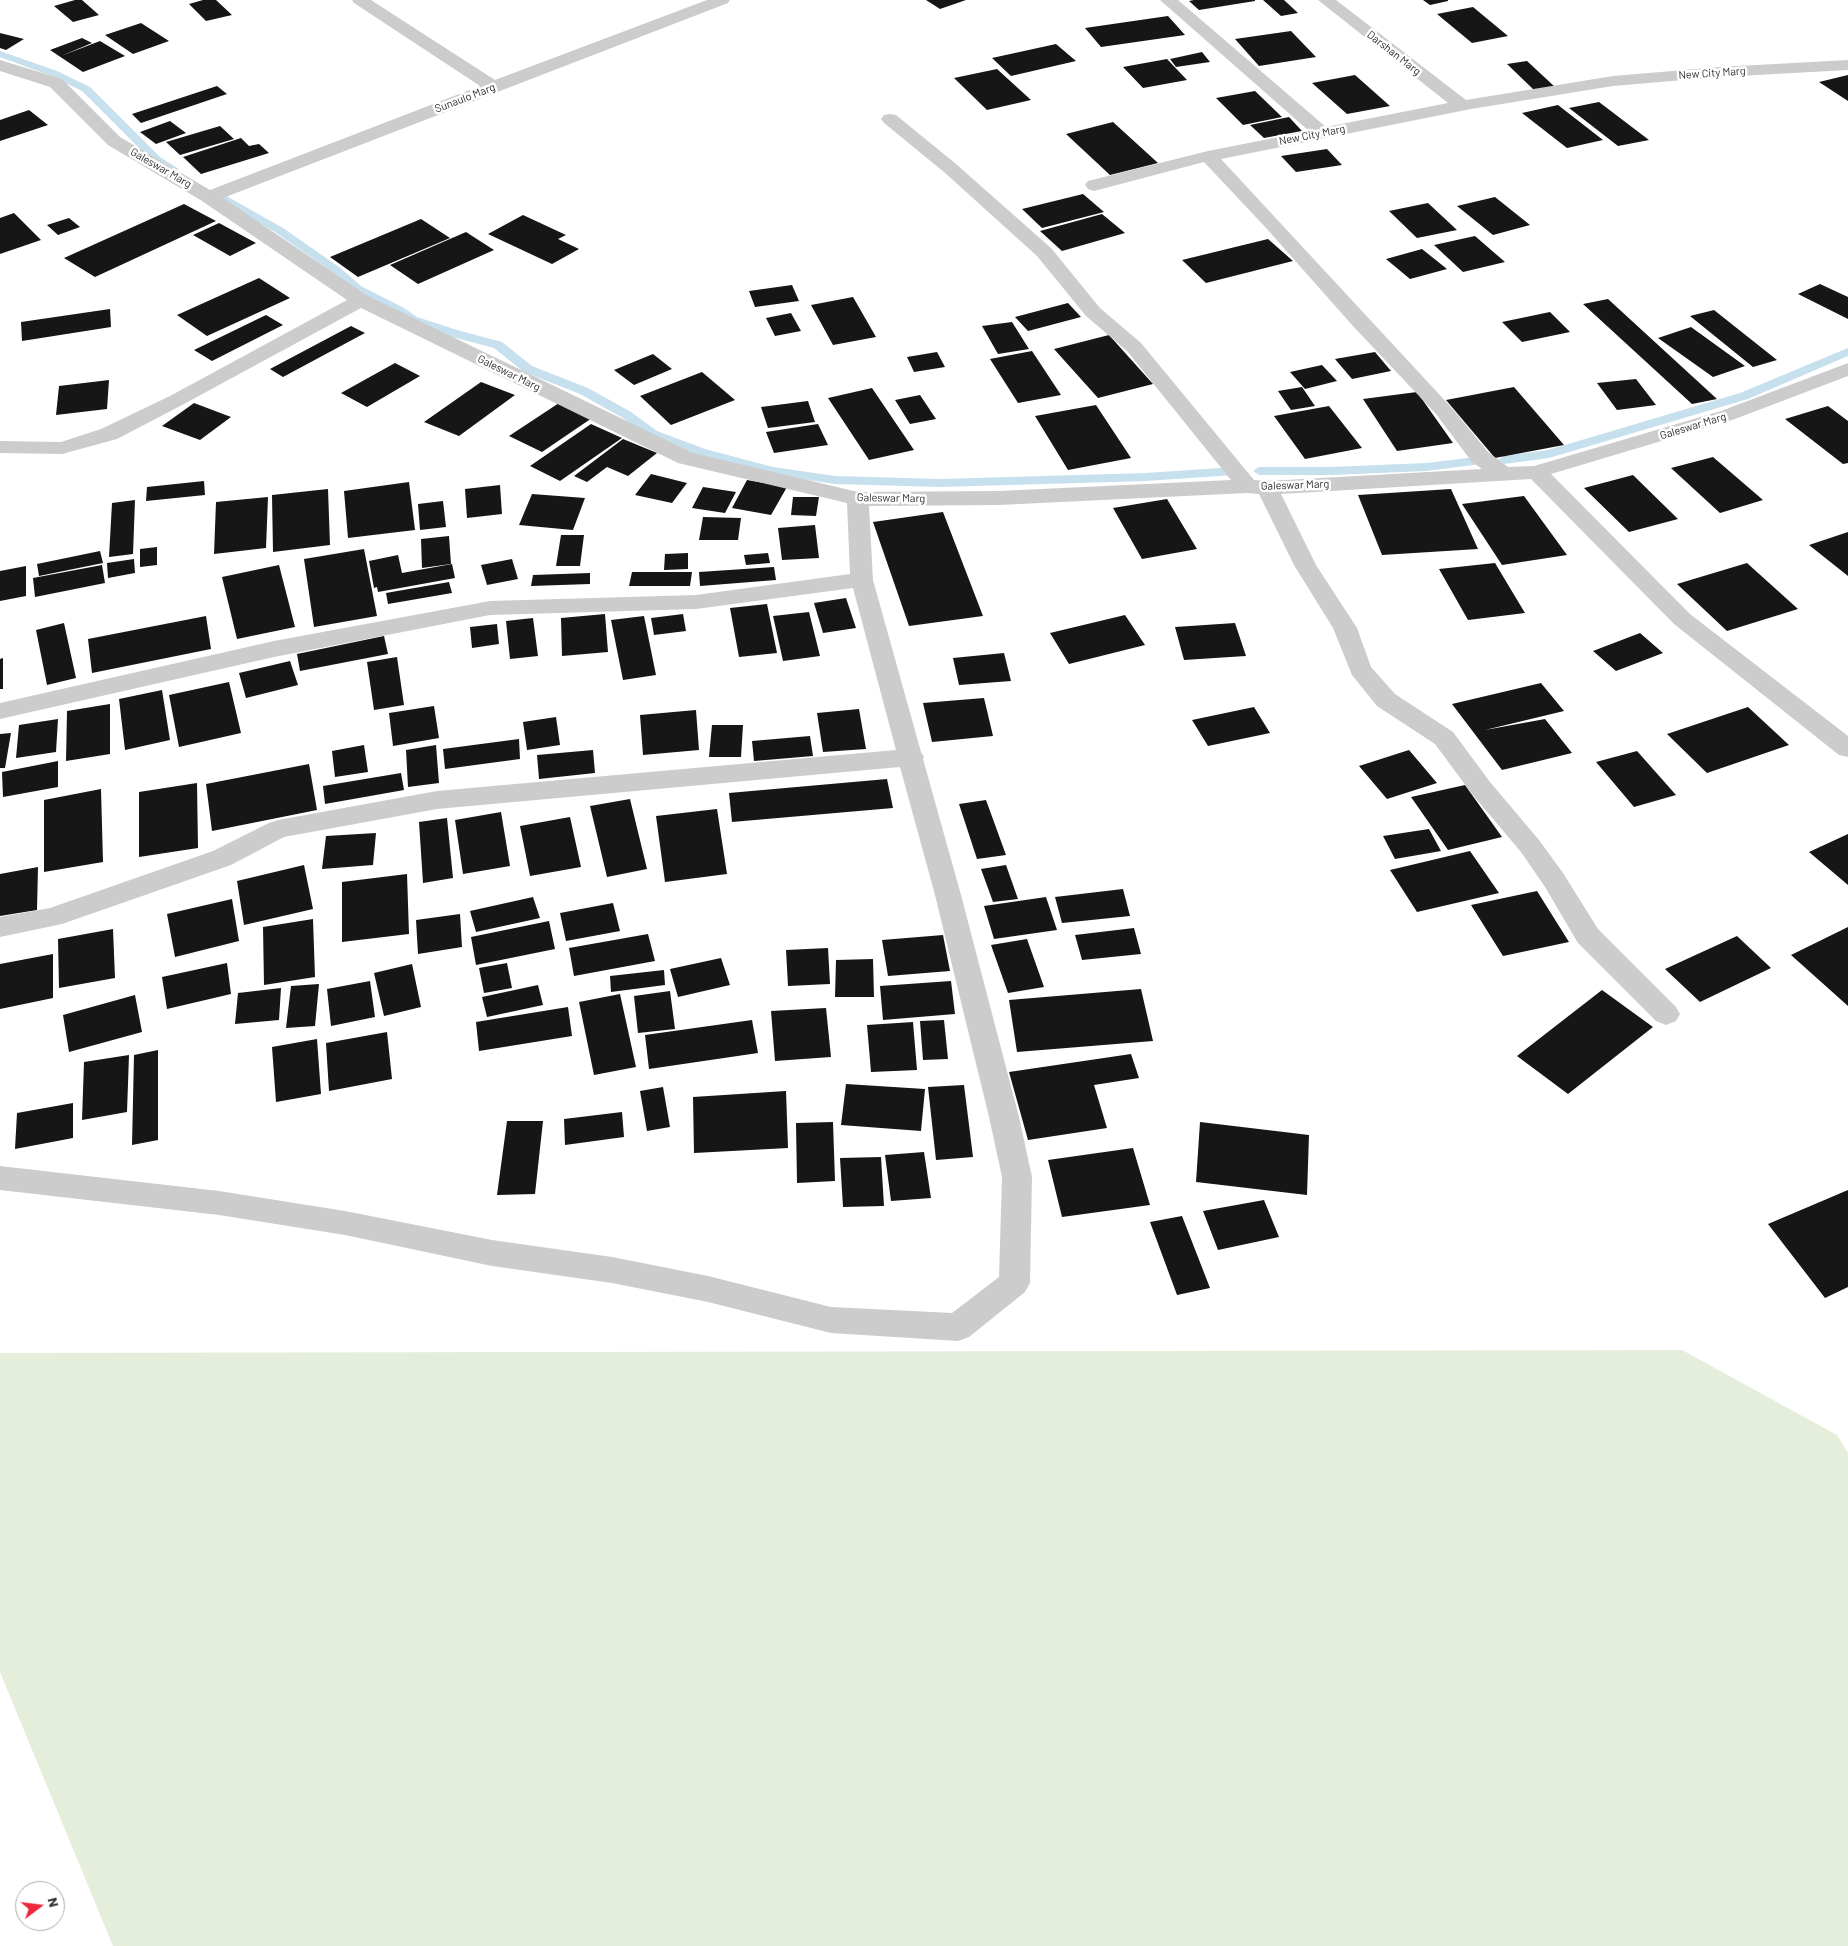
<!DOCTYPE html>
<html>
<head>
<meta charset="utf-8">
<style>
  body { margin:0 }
  #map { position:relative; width:1848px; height:1946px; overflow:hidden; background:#fff; font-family:Barlow,sans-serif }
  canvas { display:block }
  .north { position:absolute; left:15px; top:1881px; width:50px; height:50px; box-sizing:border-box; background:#fff; border:1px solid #acacac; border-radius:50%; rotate:75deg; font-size:14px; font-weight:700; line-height:20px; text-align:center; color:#2f2f2f }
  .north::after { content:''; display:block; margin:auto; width:18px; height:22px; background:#ef273d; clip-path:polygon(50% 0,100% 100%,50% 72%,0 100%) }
</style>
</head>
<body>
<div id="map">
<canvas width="1848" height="1946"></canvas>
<div class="north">N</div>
</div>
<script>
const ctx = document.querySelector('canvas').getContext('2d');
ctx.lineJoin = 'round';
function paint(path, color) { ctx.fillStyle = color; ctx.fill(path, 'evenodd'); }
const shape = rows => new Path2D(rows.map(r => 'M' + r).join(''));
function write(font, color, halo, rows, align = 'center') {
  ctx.font = font + ' Barlow,sans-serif'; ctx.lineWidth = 5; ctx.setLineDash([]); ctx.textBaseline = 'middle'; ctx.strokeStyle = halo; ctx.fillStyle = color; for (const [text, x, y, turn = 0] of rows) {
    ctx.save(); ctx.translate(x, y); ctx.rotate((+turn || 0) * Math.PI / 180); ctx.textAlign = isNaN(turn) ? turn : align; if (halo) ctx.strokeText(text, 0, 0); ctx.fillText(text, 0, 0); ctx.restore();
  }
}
const green = shape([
  [1682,1350,1837,1435,1848,1453,1848,1946,113,1946,0,1672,0,1353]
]);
const stream = shape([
  [0,51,57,71,90,87,160,157,179,169,174,172,170,171,152,161,82,91,49,75,0,57,0,51],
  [221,193,283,228,339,267,361,286,404,308,417,317,457,330,502,342,532,366,588,388,631,412,657,431,705,449,773,467,835,476,941,479,1146,473,1235,467,1241,471,1235,475,1146,481,941,487,835,484,772,475,697,455,649,437,623,418,580,394,524,372,494,348,449,336,409,321,396,312,353,290,331,271,275,232,217,198,216,196,217,194,221,193],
  [1848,348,1848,356,1748,399,1549,458,1504,464,1498,460,1504,456,1548,450,1740,393,1848,348],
  [1476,457,1481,458,1482,461,1481,464,1426,471,1331,475,1259,475,1253,471,1259,467,1331,467,1426,463,1476,457]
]);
const building = shape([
  [75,0,82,0,99,15,73,22,54,6],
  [203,0,216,0,232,15,206,21,189,4],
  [926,0,966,0,940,9],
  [1194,0,1255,0,1255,1,1199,10,1189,1],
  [1263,0,1284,0,1298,13,1281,16],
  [1423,0,1448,0,1448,1,1430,5],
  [1473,7,1508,36,1472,43,1437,14],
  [1168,16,1185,35,1101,47,1085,28],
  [141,23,169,41,133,54,105,35],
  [1291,31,1316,57,1259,66,1235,39],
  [0,33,24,39,6,50,0,48],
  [82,38,92,43,61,56,100,41,125,56,83,72,50,50],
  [1056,44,1076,61,1011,76,992,58],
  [1202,52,1210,62,1176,67,1170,59],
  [1167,59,1187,80,1143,88,1123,67],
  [1527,61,1555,87,1534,90,1507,64],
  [997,69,1031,100,987,110,954,78],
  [1355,75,1390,106,1347,114,1312,83],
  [1848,75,1848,101,1819,82],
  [217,86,227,94,141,123,132,114],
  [1255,91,1282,117,1243,125,1216,98],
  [1599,102,1649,140,1618,146,1569,108],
  [1558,105,1603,140,1567,148,1522,113],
  [29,110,48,125,0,141,0,120],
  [1289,117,1302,131,1264,138,1250,125],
  [170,121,186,133,156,144,140,132],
  [1113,122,1158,163,1110,175,1066,134],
  [220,126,234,139,180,155,166,142],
  [241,138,249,146,259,144,269,153,201,174,183,157],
  [1327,149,1342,165,1296,172,1281,156],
  [1083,194,1104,212,1042,228,1022,209],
  [1495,197,1530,225,1493,235,1457,206],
  [1428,203,1457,230,1417,238,1389,211],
  [184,204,216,221,95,277,64,258],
  [14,213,41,240,0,254,0,218],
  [1102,214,1125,233,1062,251,1040,231],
  [523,215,566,235,558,239,579,249,552,264,488,234],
  [69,218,80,227,58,235,47,225],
  [421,219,450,238,358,277,330,257],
  [219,223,256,243,230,256,193,235],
  [466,232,494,250,418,284,390,265],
  [1475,236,1505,262,1463,272,1434,245],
  [1268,239,1293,261,1206,283,1182,260],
  [1422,249,1447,269,1410,279,1386,259],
  [259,278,290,298,207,336,177,315],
  [1820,284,1848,297,1848,319,1798,294],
  [792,285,799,301,755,307,749,291],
  [853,297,876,337,833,345,811,305],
  [1608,299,1717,399,1692,404,1583,304],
  [1068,303,1081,317,1028,331,1015,317],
  [110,309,111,327,22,341,21,322],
  [1714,310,1777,360,1753,367,1690,316],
  [1550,312,1570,332,1522,342,1502,322],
  [791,313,801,331,775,336,766,318],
  [266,315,283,325,212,361,194,350],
  [1012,322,1029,349,998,354,982,326],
  [351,326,365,333,283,377,270,369],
  [1691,327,1745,366,1713,377,1658,338],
  [1109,335,1153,384,1098,398,1054,349],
  [1032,351,1061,395,1018,403,990,359],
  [937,352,945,367,914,372,907,357],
  [1375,352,1391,371,1352,379,1335,359],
  [653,354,672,369,634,385,614,370],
  [395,363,420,376,367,407,341,393],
  [1322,365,1337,381,1305,389,1290,372],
  [702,372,735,400,671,425,640,396],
  [1636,379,1656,405,1617,410,1597,383],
  [109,380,107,409,56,415,59,386],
  [481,382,515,395,459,436,424,422],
  [1302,387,1315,406,1291,410,1278,391],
  [1514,387,1564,445,1495,458,1446,400],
  [872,388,914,450,869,460,828,398],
  [1417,392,1453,443,1397,451,1363,399],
  [920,395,936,419,910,424,895,400],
  [808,401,815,422,768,428,761,407],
  [194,403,231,417,200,440,162,426],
  [559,403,592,418,542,452,509,436],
  [1096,405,1131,458,1068,470,1035,416],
  [1329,406,1362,448,1305,459,1274,416],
  [1828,406,1848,421,1848,463,1843,464,1785,419],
  [591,424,622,438,560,481,530,466],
  [818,424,828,445,774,453,766,432],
  [623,439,657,453,628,476,607,467,587,482,574,476],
  [1713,457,1763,500,1720,513,1671,468],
  [651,474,687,483,672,503,635,495],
  [1633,475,1678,519,1629,532,1584,488],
  [747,480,787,487,771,515,732,508],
  [204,481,205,495,146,501,147,487],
  [409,482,415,530,348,538,344,491],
  [500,485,502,514,467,518,465,489],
  [703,487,736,492,725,513,692,508],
  [328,489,330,545,273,552,272,495],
  [1451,489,1478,549,1382,555,1358,495],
  [532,494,585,498,573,530,519,525],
  [1524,496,1567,555,1502,565,1462,504],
  [268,497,266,548,214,554,216,502],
  [793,497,819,497,816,516,791,515],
  [1167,499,1197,549,1142,559,1113,508],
  [135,500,133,554,109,557,112,503],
  [443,501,446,527,420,530,418,504],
  [943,512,983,616,909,626,873,522],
  [703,517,741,518,738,540,699,540],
  [815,525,819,558,782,560,778,528],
  [1848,532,1848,576,1809,545],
  [561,535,584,535,580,566,556,566],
  [449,536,451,564,422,568,421,539],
  [157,547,157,565,140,567,140,549],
  [364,549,377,616,314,627,304,559],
  [100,551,103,563,39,576,37,564],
  [688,553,688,569,664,570,665,554],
  [768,553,770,563,746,565,744,555],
  [398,555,402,573,452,564,455,578,378,592,377,587,374,588,369,561],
  [134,559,135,573,108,578,107,563],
  [512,559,518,579,487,585,481,565],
  [1495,563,1525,613,1468,620,1439,569],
  [1747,563,1798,609,1727,631,1677,584],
  [102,565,105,583,35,597,33,578],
  [279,565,295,627,237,639,222,577],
  [26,566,26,596,0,601,0,571],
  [774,567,776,580,700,586,699,572],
  [632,572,692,572,690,586,629,586],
  [590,573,590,584,531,586,533,575],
  [449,582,452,593,388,604,386,593],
  [846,598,856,628,823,633,814,603],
  [767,604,777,653,739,657,730,608],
  [809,612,820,656,783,661,773,616],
  [605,614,608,652,562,656,561,618],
  [683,614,686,631,654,635,651,618],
  [1125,615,1145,645,1069,664,1050,633],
  [206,616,211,649,92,673,88,639],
  [644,616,656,675,623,680,611,620],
  [533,618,538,656,510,659,506,621],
  [64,623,76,678,47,685,36,630],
  [1235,623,1246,656,1184,660,1175,627],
  [497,624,499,644,472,648,470,627],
  [1640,633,1663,653,1616,671,1593,651],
  [384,636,388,654,300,671,297,654],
  [1004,653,1011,681,959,685,953,658],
  [397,657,404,705,374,710,367,662],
  [3,658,3,689,0,689,0,659],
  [290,661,298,685,246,698,239,673],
  [229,682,241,733,179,747,169,695],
  [1541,683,1564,711,1485,730,1545,719,1572,753,1502,770,1452,704],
  [162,690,170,740,125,750,119,699],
  [984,698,993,736,932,742,923,703],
  [110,704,110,754,66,761,67,711],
  [434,706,439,738,393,746,389,713],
  [1254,707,1270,733,1208,746,1192,720],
  [1748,707,1789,745,1707,773,1667,734],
  [859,709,866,749,823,752,817,713],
  [696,710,699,750,643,755,640,715],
  [556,717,560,745,527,750,523,722],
  [58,719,56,752,16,758,19,725],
  [712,725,743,725,741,757,709,757],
  [11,733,5,768,0,768,0,734],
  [810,736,813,756,754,761,752,741],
  [519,739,520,759,445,769,443,749],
  [364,745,368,772,335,777,332,751],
  [436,745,439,783,408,787,406,750],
  [593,750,595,773,539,779,537,755],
  [1409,750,1437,783,1387,799,1359,766],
  [1637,751,1676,795,1634,807,1596,762],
  [58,761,58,787,3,797,2,772],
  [309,764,317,810,212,831,206,784],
  [401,773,404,790,325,804,323,786],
  [887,779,893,808,732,822,729,793],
  [197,783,198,848,139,857,139,792],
  [1465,785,1502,837,1448,850,1411,797],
  [101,789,103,862,44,872,44,800],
  [630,799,647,869,607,877,590,806],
  [986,800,1006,855,977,859,959,804],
  [717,809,727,874,665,882,656,816],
  [501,812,510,866,463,874,455,820],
  [570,817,581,867,530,876,520,826],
  [447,818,453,878,423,883,419,822],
  [1429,829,1441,851,1395,859,1383,836],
  [376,833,373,865,322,869,326,836],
  [1848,834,1848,885,1809,852],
  [1470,851,1499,893,1417,912,1390,870],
  [304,865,313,909,244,925,237,881],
  [1006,865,1018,899,993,902,981,869],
  [38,867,37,910,0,916,0,874],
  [407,874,409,934,342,942,342,882],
  [1123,889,1130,916,1062,923,1055,897],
  [1537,891,1569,942,1503,956,1471,905],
  [533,897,540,918,476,932,470,911],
  [1046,897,1057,930,994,939,984,906],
  [232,899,239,941,175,957,167,914],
  [613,903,620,931,566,941,560,913],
  [460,914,462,947,418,954,416,920],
  [313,919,315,977,264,985,263,927],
  [549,921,555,949,476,965,471,937],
  [1848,927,1848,1006,1791,955],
  [1134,928,1141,954,1082,960,1075,935],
  [113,929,115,978,59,988,58,939],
  [648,934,655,961,574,976,569,948],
  [943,935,950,971,888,976,882,940],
  [1737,936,1771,968,1700,1002,1665,969],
  [1027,939,1044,987,1008,993,991,945],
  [828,948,830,984,788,986,786,950],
  [53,954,53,998,0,1009,0,964],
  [721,958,730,985,678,997,670,969],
  [873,959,874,997,835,997,836,960],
  [227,963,231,994,167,1009,162,977],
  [507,963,512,988,484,993,479,968],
  [412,964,421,1007,384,1016,374,973],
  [664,970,665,985,611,992,610,976],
  [370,981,375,1017,331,1026,327,989],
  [951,981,955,1014,883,1020,880,986],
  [319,984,315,1026,286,1028,291,986],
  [538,985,543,1005,487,1017,482,997],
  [281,988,279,1020,235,1024,238,993],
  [1141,989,1153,1041,1017,1052,1009,1000],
  [1602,990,1653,1027,1568,1094,1517,1056],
  [670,991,675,1029,638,1033,634,996],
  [620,994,636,1067,594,1075,579,1002],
  [135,995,142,1032,69,1052,63,1015],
  [568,1007,572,1036,479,1051,476,1022],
  [826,1008,831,1057,775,1061,771,1011],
  [752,1020,758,1053,649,1069,645,1035],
  [944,1020,948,1059,923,1060,920,1021],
  [913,1022,917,1070,871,1072,867,1025],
  [387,1032,392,1079,329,1091,326,1043],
  [317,1039,321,1094,276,1102,272,1047],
  [158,1050,158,1140,132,1145,134,1055],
  [1131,1054,1139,1078,1094,1085,1107,1128,1028,1140,1009,1072],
  [129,1055,127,1112,82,1120,84,1062],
  [846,1084,925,1089,921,1131,841,1125],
  [964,1085,973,1157,936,1160,928,1087],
  [663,1087,670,1127,647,1131,640,1091],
  [786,1091,788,1148,694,1153,693,1097],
  [73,1103,73,1138,15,1149,17,1113],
  [622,1112,624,1137,565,1145,564,1119],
  [507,1121,543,1121,535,1194,497,1195],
  [833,1122,835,1181,797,1183,796,1123],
  [1200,1122,1309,1135,1307,1195,1196,1182],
  [1133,1148,1150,1205,1062,1217,1048,1160],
  [924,1152,931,1198,891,1201,885,1155],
  [881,1157,884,1206,843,1207,840,1158],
  [1848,1190,1848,1287,1825,1298,1768,1224],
  [1264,1200,1279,1237,1218,1250,1203,1211],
  [1182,1216,1210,1288,1177,1295,1150,1222]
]);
const minor = shape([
  [352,0,371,0,495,80,707,0,730,0,728,3,223,198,368,296,693,453,858,492,999,491,1231,480,1127,351,1086,316,1037,256,944,172,884,123,881,119,884,115,890,114,896,115,956,164,1051,248,1100,308,1141,343,1254,480,1267,481,1482,469,1472,462,1436,414,1352,325,1267,229,1204,162,1094,191,1088,189,1085,185,1088,181,1208,151,1309,131,1160,0,1178,0,1326,127,1448,103,1318,0,1336,0,1466,100,1613,76,1720,67,1848,60,1848,70,1720,77,1613,86,1471,109,1221,159,1450,406,1488,452,1508,467,1534,466,1721,411,1848,363,1848,376,1735,419,1551,474,1690,614,1848,736,1848,757,1839,755,1674,624,1531,479,1281,494,1316,565,1357,628,1371,667,1395,694,1453,732,1490,782,1539,840,1563,873,1598,929,1676,1007,1680,1014,1676,1021,1666,1025,1656,1021,1578,943,1545,887,1521,852,1472,794,1435,744,1377,706,1352,675,1333,628,1294,565,1259,494,1247,493,999,505,869,506,873,580,921,752,924,757,923,759,961,895,1019,1117,1032,1177,1030,1283,1025,1292,969,1337,958,1341,831,1333,708,1302,612,1283,492,1266,345,1235,219,1215,0,1190,0,1166,219,1191,345,1211,492,1240,612,1257,708,1276,831,1307,952,1313,999,1277,1002,1177,989,1117,935,895,900,767,437,809,284,837,231,865,62,924,0,937,0,917,50,908,213,851,269,823,278,820,437,791,896,750,853,588,696,609,490,615,274,657,0,719,0,703,274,641,490,601,696,595,850,574,847,503,678,463,361,308,184,404,117,439,62,454,0,453,0,441,61,442,101,429,170,396,347,300,202,201,108,145,50,87,0,71,0,60,62,79,120,137,210,190,480,86,354,3,352,0]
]);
const farStreetnames = [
  ["Darshan Marg",1394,53,38],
  ["New City Marg",1712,73,-4],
  ["Sunaulo Marg",465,98,-21],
  ["New City Marg",1312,135,-11],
  ["Galeswar Marg",161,168,30],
  ["Galeswar Marg",509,373,26],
  ["Galeswar Marg",1693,426,-17],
  ["Galeswar Marg",1295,485,-2],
  ["Galeswar Marg",891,498,1]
];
paint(green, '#e5eddb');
paint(stream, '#c6e0ee');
paint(building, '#161616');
paint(minor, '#ccc');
write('11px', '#2f2f2f', '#fff', farStreetnames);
</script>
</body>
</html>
